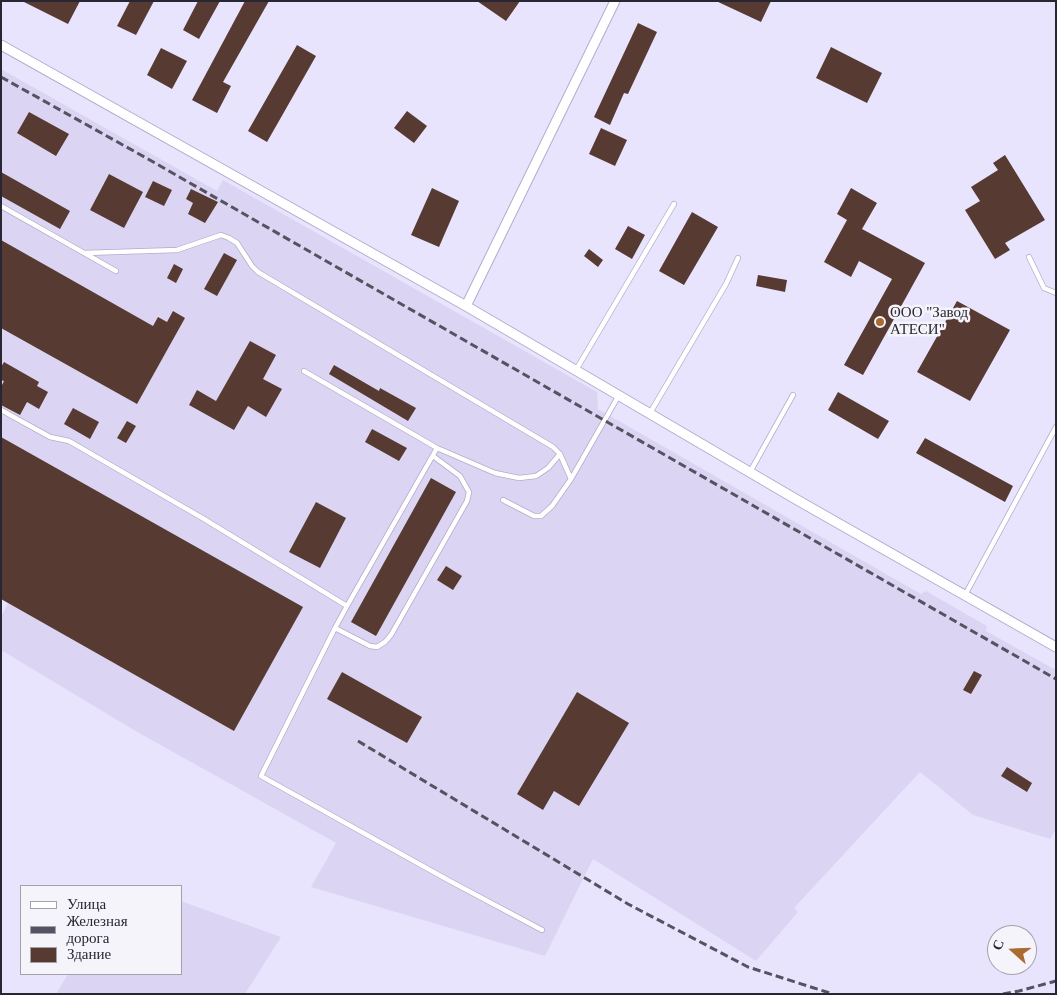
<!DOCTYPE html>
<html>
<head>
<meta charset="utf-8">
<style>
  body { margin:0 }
  #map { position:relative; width:1057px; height:995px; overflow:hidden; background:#e9e4fe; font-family:"Times New Roman",serif }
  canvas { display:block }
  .frame { position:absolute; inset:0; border:2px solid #282632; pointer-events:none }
  .legend { position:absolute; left:20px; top:885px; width:162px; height:90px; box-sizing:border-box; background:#f5f4fb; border:1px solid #a3a2ab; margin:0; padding:6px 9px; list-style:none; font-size:15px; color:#282632 }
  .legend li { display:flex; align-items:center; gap:10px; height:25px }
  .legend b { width:25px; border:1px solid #a3a2ab }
  .north { position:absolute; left:987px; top:925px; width:50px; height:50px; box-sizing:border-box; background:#f5f4fb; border:1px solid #a3a2ab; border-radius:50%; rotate:290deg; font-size:14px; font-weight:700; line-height:20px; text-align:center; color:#282632 }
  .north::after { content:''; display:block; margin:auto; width:18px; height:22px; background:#aa6b32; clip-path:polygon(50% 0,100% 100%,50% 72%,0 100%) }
</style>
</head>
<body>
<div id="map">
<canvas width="1057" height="995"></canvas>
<div class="frame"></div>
<ul class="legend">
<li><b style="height:6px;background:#fff"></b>Улица</li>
<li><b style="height:6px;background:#555262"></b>Железная дорога</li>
<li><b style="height:14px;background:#573a32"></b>Здание</li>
</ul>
<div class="north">С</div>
</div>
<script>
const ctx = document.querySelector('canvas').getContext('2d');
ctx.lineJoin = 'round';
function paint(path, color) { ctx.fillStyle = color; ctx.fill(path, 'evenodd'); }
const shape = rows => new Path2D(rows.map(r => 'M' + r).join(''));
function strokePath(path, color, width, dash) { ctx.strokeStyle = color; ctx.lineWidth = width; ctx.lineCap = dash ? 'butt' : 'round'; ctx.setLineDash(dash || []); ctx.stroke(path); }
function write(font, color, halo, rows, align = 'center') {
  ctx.font = font + ' "Times New Roman",serif'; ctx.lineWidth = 5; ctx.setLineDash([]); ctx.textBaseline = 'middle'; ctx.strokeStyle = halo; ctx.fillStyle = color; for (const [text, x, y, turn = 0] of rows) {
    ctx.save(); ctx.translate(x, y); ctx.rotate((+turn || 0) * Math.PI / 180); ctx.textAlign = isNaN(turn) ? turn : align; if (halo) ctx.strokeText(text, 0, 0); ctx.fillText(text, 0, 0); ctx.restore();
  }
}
const built = shape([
  [1,69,217,191,223,180,597,392,598,409,921,594,926,591,987,626,986,631,1056,670,1056,829,1050,839,973,815,920,772,794,908,798,912,756,961,593,859,545,956,311,887,336,843,132,729,1,650,1,617,8,603,1,599],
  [181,901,281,937,245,994,56,994,68,974,181,974]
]);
const building = shape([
  [22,1,80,1,68,24],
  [130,1,154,1,136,35,117,26],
  [198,1,220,1,199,39,183,30],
  [245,1,269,1,223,82,231,86,217,113,192,100],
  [477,1,520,1,506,21],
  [716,1,771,1,761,22],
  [638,23,657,32,628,94,624,93,610,125,594,117],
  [297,45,316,56,267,142,248,131],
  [831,47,882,73,867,103,816,78],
  [161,48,187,61,172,89,147,75],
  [407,111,427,126,414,143,394,128],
  [29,112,69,134,56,156,17,133],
  [601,128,627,140,615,166,589,154],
  [1005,155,1045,220,1005,243,1010,250,995,259,965,210,980,201,971,187,998,170,993,163],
  [1,172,70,211,60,229,1,196],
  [109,174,143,192,124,228,90,210],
  [153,181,172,190,164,206,145,197],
  [432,188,459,201,439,247,411,235],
  [851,188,877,203,862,229,925,263,863,375,844,365,892,279,859,261,851,277,824,262,847,220,837,214],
  [191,189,218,202,205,223,188,214,193,203,186,199],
  [692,212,718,227,684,285,659,271],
  [628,226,645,235,632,259,615,249],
  [1,240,153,326,158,317,167,322,173,311,185,318,137,404,1,328],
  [589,249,603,260,598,267,584,256],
  [224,253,237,260,217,296,204,289],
  [174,264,183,269,176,283,167,278],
  [758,275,787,280,785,292,756,286],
  [957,301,1010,330,970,401,917,372],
  [250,341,276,355,263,379,282,389,266,417,248,406,234,430,189,405,197,390,216,401],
  [4,362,39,382,37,386,48,392,39,409,27,402,20,415,1,405,1,387,4,381,1,380,1,367],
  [334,365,379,391,380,388,416,408,408,421,329,374],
  [838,392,889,421,878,439,828,410],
  [73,408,99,422,90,439,64,424],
  [127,421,136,426,126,443,117,438],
  [372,429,407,448,399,461,365,442],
  [1,437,303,607,234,731,1,599],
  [925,438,1013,486,1005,502,916,453],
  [431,478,456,492,376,636,351,622],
  [316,502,346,518,320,568,289,552],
  [446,566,462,576,453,590,437,580],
  [974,671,982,675,971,694,963,690],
  [342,672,422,717,407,743,327,699],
  [577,692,629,723,579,806,554,791,543,810,517,794],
  [1007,767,1032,783,1027,792,1001,776]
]);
const lane = shape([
  [1,206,116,271],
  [84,253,177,250,221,235,229,238,237,243,252,266,258,272,553,447,560,454,571,479,619,395],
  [1029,257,1044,288,1056,293],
  [576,370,674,204],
  [1,410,50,437,69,441,204,519,347,606,437,448,304,371],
  [650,413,726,284,738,258],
  [437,448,495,473,519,478,536,476,548,468,560,454],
  [750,472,793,395],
  [503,500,534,516,541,516,552,506,571,479],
  [965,595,1056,427],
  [347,606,335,628,370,646,377,647,385,642,391,635,467,501,469,492,460,476,433,456],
  [335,628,261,776,448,880,542,930]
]);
const street = shape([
  [1,45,466,306,799,501,1056,647],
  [466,306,615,1]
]);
const rail = shape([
  [1,77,148,159,1056,679],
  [358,741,628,904,748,967,833,994],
  [1003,994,1019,991,1056,981]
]);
const markers = [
  [880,322,5,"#aa6b32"]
];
const poiNames = [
  ["ООО \"Завод",890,313],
  ["АТЕСИ\"",890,330]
];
paint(built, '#dbd5f3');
paint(building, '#573a32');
strokePath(lane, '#b3accb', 6);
strokePath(street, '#b3accb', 11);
strokePath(lane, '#fff', 4.5);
strokePath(street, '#fff', 9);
strokePath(rail, '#555262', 3, [8, 4]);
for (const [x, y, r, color] of markers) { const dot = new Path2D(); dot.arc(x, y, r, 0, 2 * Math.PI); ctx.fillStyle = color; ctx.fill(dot); strokePath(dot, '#f5f4fb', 2); }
write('15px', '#282632', '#f5f4fb', poiNames, 'left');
</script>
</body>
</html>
